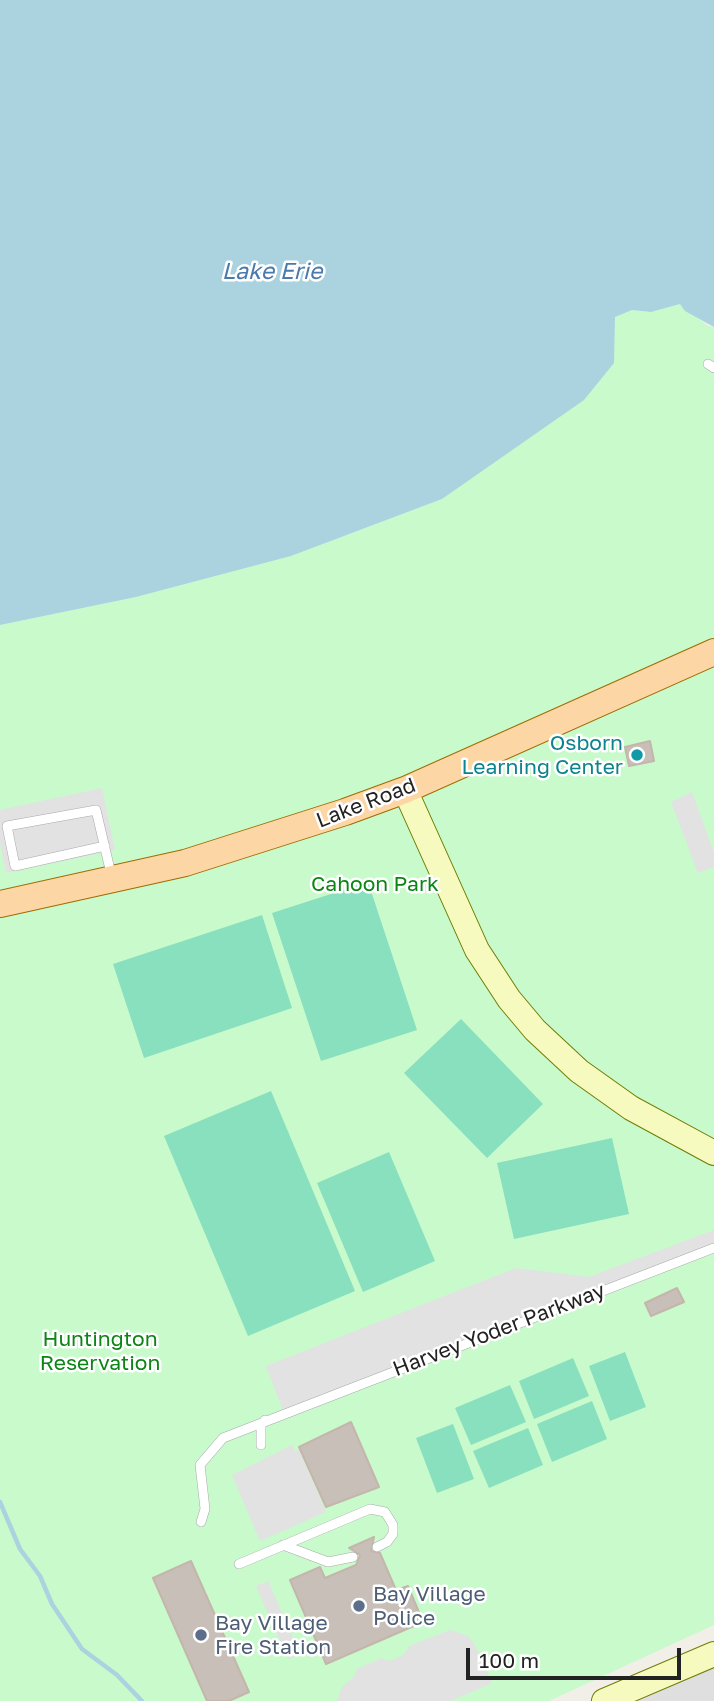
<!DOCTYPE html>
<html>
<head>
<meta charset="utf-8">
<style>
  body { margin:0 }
  #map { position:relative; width:714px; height:1701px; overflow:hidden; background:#f2efe9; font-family:"Golos Text",sans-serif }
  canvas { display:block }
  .scale { position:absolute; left:466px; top:1648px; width:215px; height:32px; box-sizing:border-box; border:4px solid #222; border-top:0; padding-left:9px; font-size:21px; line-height:24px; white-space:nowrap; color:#222; -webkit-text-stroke:5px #fff; paint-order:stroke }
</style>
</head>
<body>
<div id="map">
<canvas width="714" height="1701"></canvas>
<div class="scale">100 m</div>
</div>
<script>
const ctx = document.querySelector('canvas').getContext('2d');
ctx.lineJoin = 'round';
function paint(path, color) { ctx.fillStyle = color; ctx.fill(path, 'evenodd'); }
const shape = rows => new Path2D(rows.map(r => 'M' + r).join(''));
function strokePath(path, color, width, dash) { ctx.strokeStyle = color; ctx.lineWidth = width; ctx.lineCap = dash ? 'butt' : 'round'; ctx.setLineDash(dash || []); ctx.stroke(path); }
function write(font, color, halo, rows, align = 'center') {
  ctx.font = font + ' "Golos Text",sans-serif'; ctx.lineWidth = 5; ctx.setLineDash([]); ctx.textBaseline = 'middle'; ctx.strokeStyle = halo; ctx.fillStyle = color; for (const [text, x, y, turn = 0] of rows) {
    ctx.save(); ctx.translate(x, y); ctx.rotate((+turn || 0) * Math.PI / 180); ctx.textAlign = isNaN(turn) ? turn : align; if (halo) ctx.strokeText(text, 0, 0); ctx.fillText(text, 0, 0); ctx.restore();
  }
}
const residential = shape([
  [714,1666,714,1701,633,1701]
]);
const park = shape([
  [680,304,708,326,714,327,714,1625,549,1701,0,1701,0,625,136,597,291,556,442,499,614,363,614,317,632,310,651,312]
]);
const pitch = shape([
  [368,882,417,1030,321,1061,272,913],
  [262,915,292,1008,144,1058,113,964],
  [461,1019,543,1104,487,1158,404,1073],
  [271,1091,355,1291,248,1336,164,1136],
  [612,1138,629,1214,514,1239,497,1163],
  [389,1152,435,1261,363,1292,317,1183],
  [625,1352,646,1407,610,1421,589,1366],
  [573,1358,589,1396,534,1419,519,1381],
  [510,1385,526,1422,471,1445,455,1408],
  [592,1401,607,1439,552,1462,537,1424],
  [453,1424,474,1479,437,1493,416,1438],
  [528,1428,543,1465,489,1488,473,1451]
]);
const parking = shape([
  [102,788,115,850,6,873,0,843,0,810],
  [692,792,714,853,714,867,698,873,671,802],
  [714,1230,714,1248,284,1413,266,1366,516,1268,589,1277],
  [292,1445,295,1451,299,1450,326,1512,260,1541,232,1475],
  [268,1581,300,1654,288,1659,256,1586],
  [450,1630,468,1636,475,1645,492,1683,451,1701,337,1701,342,1687,355,1676,357,1669,381,1658,389,1661,404,1655,409,1646]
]);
const water = shape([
  [0,0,714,0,714,327,685,311,680,304,651,312,632,310,615,317,614,363,584,400,442,499,291,556,136,597,0,625]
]);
const stream = shape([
  [0,1502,20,1549,40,1576,52,1604,82,1649,117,1675,142,1701]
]);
const building = shape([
  [650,741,654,761,629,766,625,747,650,741],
  [677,1288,684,1302,651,1316,645,1303,677,1288],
  [351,1422,379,1487,326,1507,299,1447,351,1422],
  [374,1537,371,1551,380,1553,396,1590,408,1586,423,1622,326,1664,290,1580,320,1567,325,1578,356,1565,360,1555,349,1548,374,1537],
  [191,1561,249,1692,229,1701,207,1701,153,1578,191,1561]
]);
const lane = shape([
  [708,364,714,368],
  [105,846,15,866,7,826,96,810,112,878],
  [261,1445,261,1425,265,1420],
  [201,1522,205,1509,200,1465,223,1438,714,1248],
  [283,1545,328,1562,353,1557],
  [239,1564,370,1509,385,1512,393,1525,393,1534,387,1542,377,1547]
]);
const secondary = shape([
  [405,790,477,950,509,999,535,1030,579,1071,631,1108,714,1153],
  [604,1701,714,1654]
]);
const primary = shape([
  [0,904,185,863,345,812,405,790,714,652]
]);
const markers = [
  [637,755,7,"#0f9aa8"],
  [359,1606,7,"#5c6f8a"],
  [201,1635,7,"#5c6f8a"]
];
const cultureNames = [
  ["Osborn",623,743],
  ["Learning Center",623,767]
];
const streetNames = [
  ["Lake Road",366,803,-21],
  ["Harvey Yoder Parkway",499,1330,-21]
];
const parkNames = [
  ["Cahoon Park",375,884],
  ["Huntington",100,1339],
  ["Reservation",100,1363]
];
const serviceNames = [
  ["Bay Village",373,1594],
  ["Police",373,1618],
  ["Bay Village",215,1623],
  ["Fire Station",215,1647]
];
const waterNames = [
  ["Lake Erie",272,272]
];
paint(residential, '#e0dfdf');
paint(park, '#c8facc');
paint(pitch, '#88e0be');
paint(parking, '#e2e2e2');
paint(water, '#aad3df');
strokePath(stream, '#aad3df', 4.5);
paint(building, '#c7bfb8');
strokePath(building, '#c4b6ab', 2);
strokePath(lane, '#a9a9a9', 10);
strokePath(secondary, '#707d05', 26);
strokePath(primary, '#a06b00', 28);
strokePath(lane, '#fff', 9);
strokePath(secondary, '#f7fabf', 24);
strokePath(primary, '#fcd6a4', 26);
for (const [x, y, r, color] of markers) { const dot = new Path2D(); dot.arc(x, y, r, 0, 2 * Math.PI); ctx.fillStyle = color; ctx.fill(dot); strokePath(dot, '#fff', 2.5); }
write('21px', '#0d838f', '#fff', cultureNames, 'right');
write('21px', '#222', '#fff', streetNames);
write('21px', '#0c8416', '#fff', parkNames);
write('21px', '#4e5e75', '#fff', serviceNames, 'left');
write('italic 23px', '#4a7aab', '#fff', waterNames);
</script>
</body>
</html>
